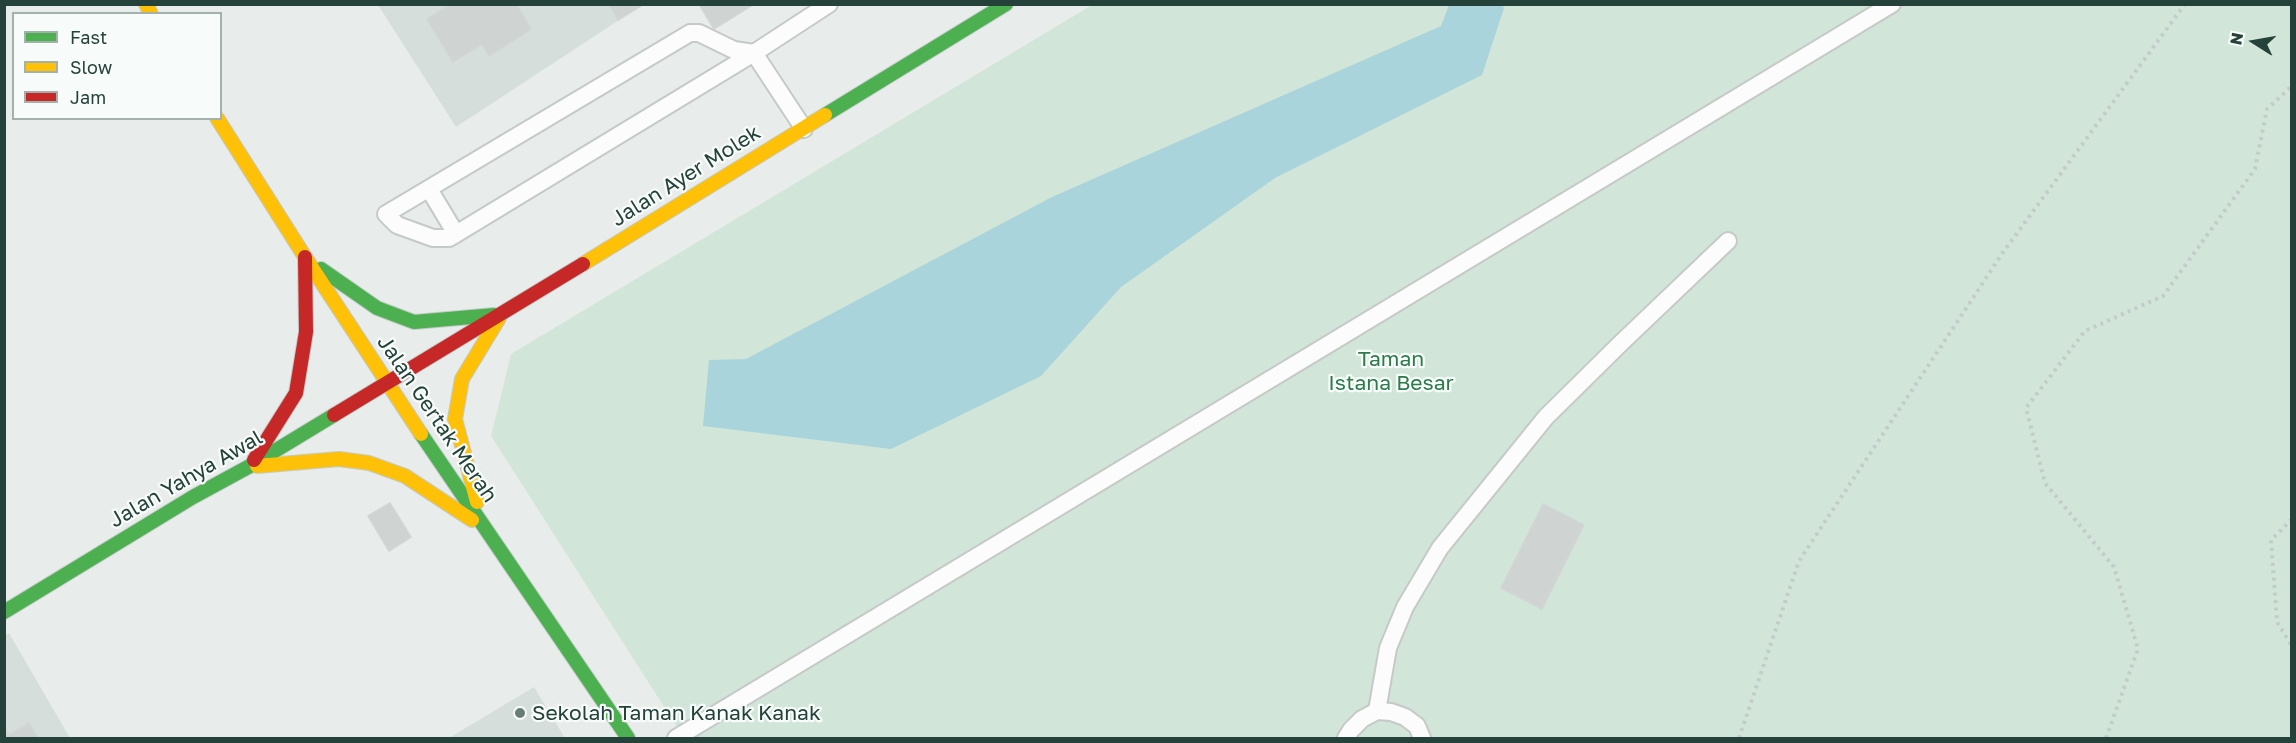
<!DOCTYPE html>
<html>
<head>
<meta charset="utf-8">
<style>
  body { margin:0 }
  #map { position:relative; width:2296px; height:743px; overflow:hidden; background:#e8edeb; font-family:"Golos Text",sans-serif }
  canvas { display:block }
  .frame { position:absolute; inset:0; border:6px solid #24423a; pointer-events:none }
  .legend { position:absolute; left:12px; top:12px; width:210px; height:108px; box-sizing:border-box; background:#f7fbf9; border:2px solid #a3b1ad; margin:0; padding:8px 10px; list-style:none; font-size:18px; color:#24423a }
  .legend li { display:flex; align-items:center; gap:12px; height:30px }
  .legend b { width:30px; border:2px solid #a3b1ad }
  .north { position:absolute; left:2224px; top:12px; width:60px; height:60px; -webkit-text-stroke:4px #f7fbf9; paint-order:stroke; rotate:281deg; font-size:16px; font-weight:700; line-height:24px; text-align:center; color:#24423a }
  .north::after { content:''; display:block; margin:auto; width:21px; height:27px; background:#24423a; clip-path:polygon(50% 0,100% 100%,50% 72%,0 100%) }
</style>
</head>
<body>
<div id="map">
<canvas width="2296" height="743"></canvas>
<div class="frame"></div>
<ul class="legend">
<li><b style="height:8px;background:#4caf50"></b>Fast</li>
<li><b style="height:8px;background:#ffc107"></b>Slow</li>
<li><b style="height:8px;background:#c62828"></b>Jam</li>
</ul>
<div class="north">N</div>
</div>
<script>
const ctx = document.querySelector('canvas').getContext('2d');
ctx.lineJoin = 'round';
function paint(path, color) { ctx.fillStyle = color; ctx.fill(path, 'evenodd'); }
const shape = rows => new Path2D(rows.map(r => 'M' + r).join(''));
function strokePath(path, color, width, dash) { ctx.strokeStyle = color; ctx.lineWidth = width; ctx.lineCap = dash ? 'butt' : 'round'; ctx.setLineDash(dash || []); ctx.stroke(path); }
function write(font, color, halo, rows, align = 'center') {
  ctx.font = font + ' "Golos Text",sans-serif'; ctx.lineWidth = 4.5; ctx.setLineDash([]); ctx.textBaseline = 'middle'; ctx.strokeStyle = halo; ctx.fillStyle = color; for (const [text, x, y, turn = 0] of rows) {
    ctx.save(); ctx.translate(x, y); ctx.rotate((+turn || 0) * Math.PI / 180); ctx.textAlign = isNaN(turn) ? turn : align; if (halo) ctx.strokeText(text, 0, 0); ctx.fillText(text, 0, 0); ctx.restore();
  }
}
const built = shape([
  [378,5,642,5,456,127],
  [9,633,70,738,5,738,4,636],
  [534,687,565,738,449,738]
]);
const green = shape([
  [1092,5,2291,5,2291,738,684,738,491,436,511,354]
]);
const water = shape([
  [1449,5,1502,5,1504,8,1482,75,1275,178,1121,287,1041,376,891,449,703,426,709,360,746,359,1052,197,1441,26]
]);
const building = shape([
  [451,4,516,4,531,29,489,56,482,44,453,62,427,19,451,4],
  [609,4,644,4,618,20,609,4],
  [699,4,754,4,714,29,699,4],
  [390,503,411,537,389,551,368,516,390,503],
  [1543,504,1584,525,1542,609,1501,588,1543,504],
  [29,723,38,738,4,738,4,727,9,735,29,723]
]);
const path = shape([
  [2292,519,2271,540,2277,622,2292,646],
  [1739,738,1799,561,2004,251,2185,4],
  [2106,738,2138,649,2114,567,2045,483,2026,408,2085,331,2163,296,2255,169,2267,109,2292,86]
]);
const lane = shape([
  [429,189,456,234,449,238,433,238,397,225,386,214,690,33,699,33,734,50,754,53,804,129],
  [456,234,754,53,829,4],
  [1377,711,1388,648,1405,607,1440,548,1546,417,1621,343,1728,241],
  [676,738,1892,4],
  [1346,738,1351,730,1362,719,1377,711,1391,712,1405,717,1417,726,1422,738]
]);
const fast = shape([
  [825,115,1006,4],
  [321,269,377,308,414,322,494,315],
  [421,434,628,738],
  [4,612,193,497,250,466,334,415]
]);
const slow = shape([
  [146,4,151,14],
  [217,118,305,257,421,434],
  [583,264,825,115],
  [257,466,339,459,369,463,405,476,472,520],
  [477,502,455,419,462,379,499,318]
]);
const jam = shape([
  [334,415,583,264],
  [254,460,296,393,306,332,305,257]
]);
const markers = [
  [520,713,6,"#697e78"]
];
const streetNames = [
  ["Jalan Ayer Molek",686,176,-32],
  ["Jalan Gertak Merah",437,419,56],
  ["Jalan Yahya Awal",186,479,-30]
];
const parkNames = [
  ["Taman",1391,359],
  ["Istana Besar",1391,383]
];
const poiNames = [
  ["Sekolah Taman Kanak Kanak",532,713]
];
paint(built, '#d6dedb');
paint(green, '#d1e6d8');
paint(water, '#a9d4db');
paint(building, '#cfd4d2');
strokePath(building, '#d1d6d4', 1.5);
strokePath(lane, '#c5cac8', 20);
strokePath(fast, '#c3cbc8', 16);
strokePath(slow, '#c3cbc8', 16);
strokePath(jam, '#c3cbc8', 16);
strokePath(path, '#c3ccca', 4, [3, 4.5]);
strokePath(lane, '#fcfcfc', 16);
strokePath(fast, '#4caf50', 14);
strokePath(slow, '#ffc107', 14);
strokePath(jam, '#c62828', 14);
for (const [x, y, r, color] of markers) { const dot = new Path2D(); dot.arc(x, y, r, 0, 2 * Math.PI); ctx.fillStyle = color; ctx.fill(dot); strokePath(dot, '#f7fbf9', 2); }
write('21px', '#24423a', '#f7fbf9', streetNames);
write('21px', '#2d7a4b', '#f7fbf9', parkNames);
write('21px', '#24423a', '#f7fbf9', poiNames, 'left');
</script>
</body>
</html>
